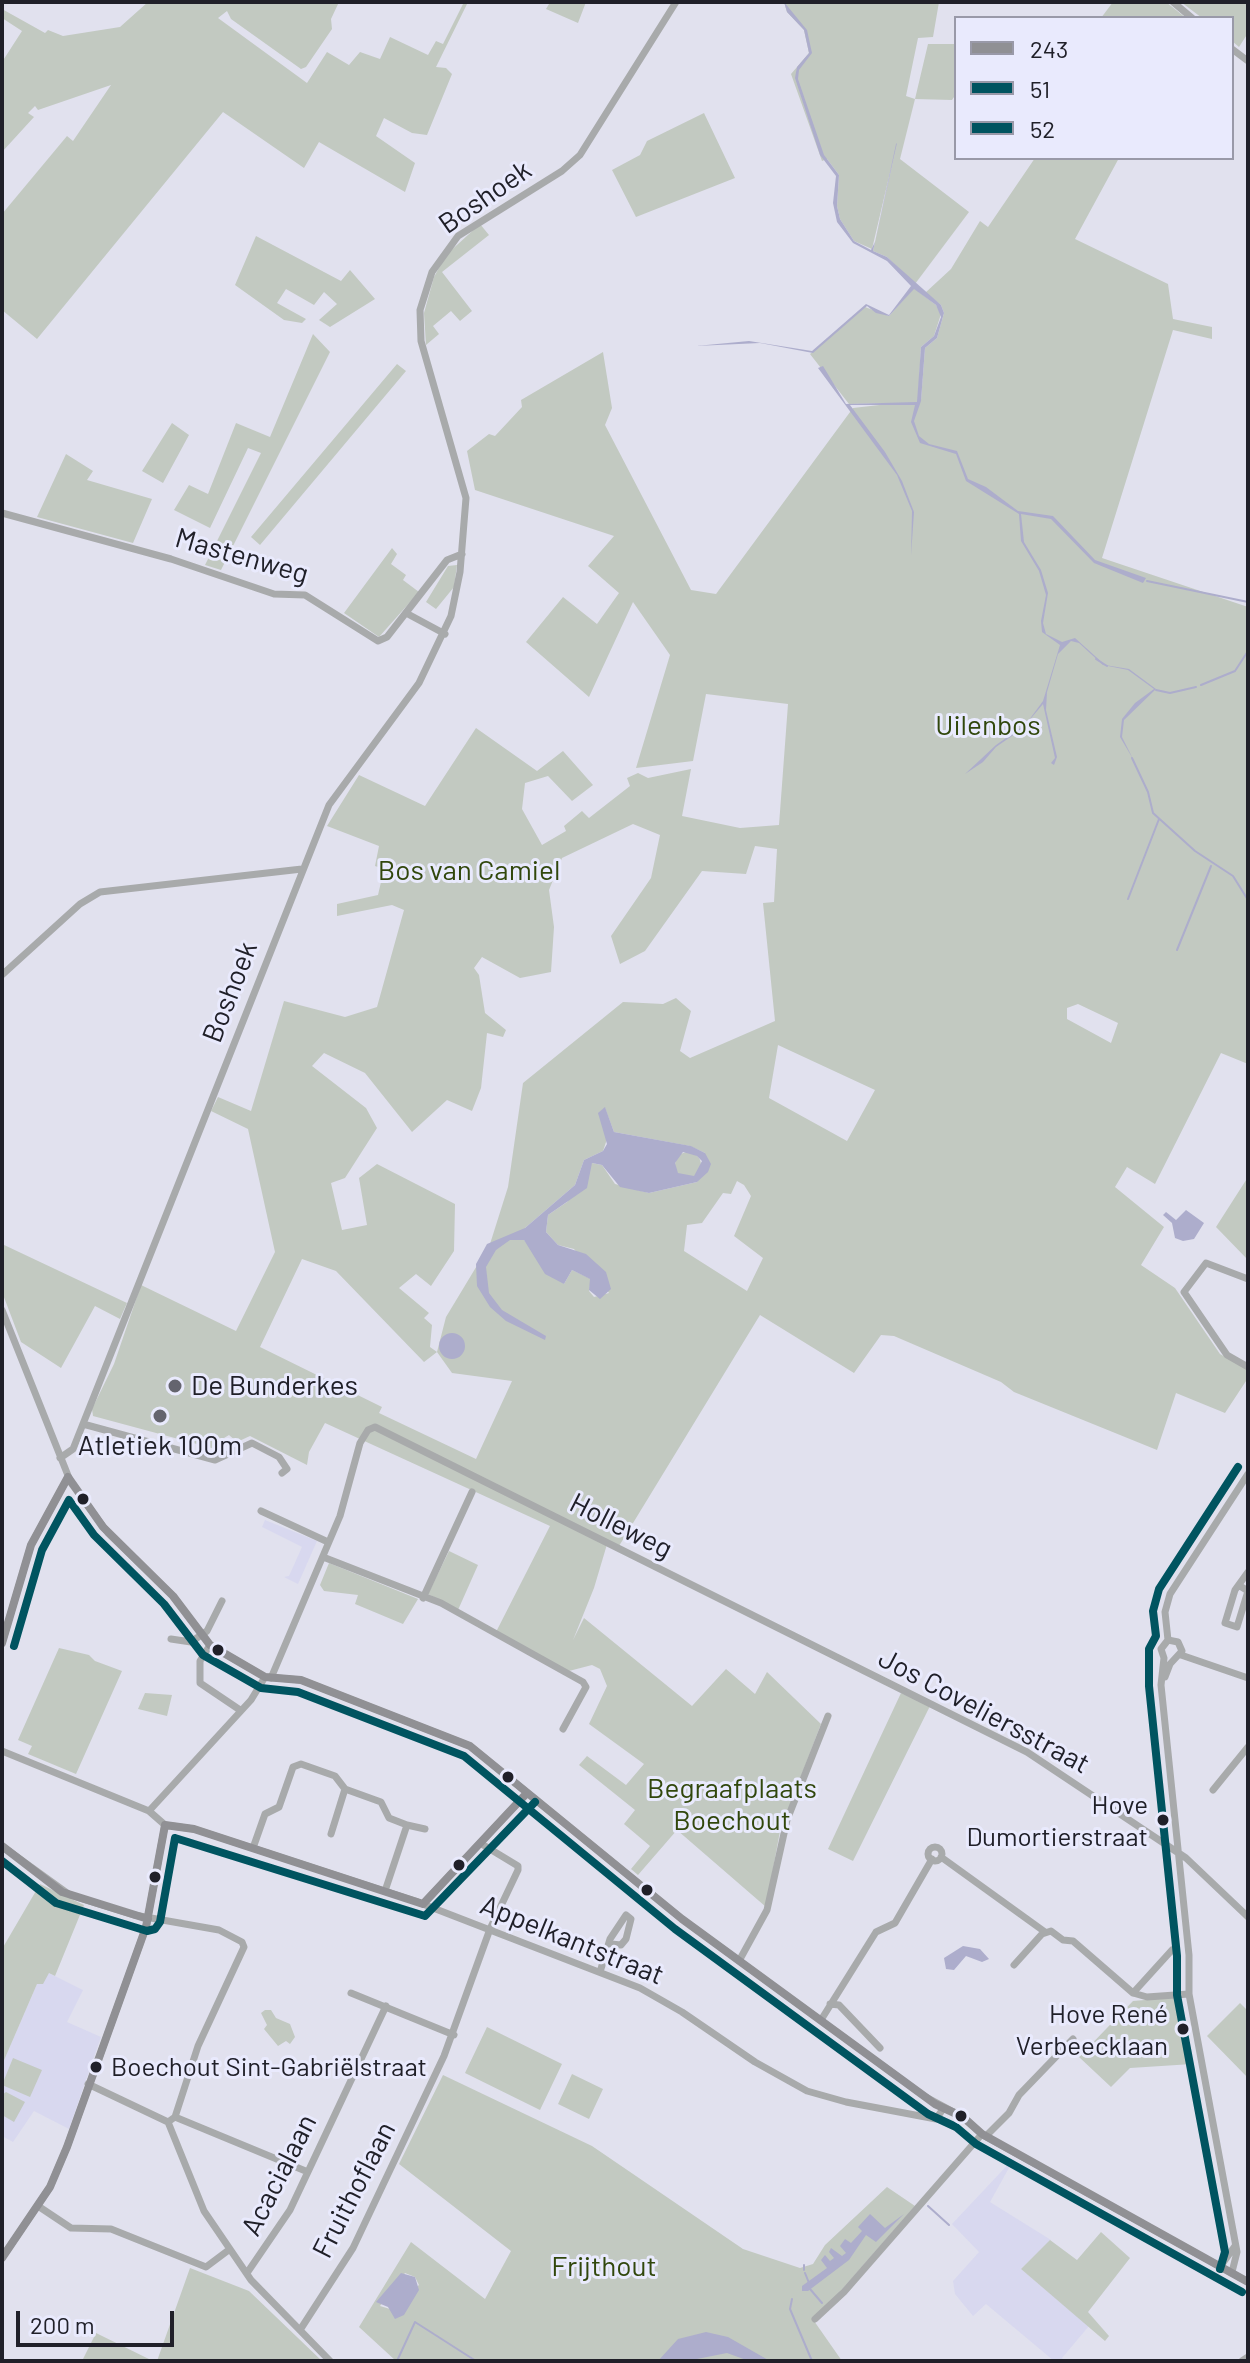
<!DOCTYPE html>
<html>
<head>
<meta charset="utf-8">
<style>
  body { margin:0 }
  #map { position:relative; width:1250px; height:2363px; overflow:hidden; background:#e1e1ee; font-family:Barlow,sans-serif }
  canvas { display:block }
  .frame { position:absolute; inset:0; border:4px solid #202029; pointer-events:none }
  .legend { position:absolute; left:954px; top:16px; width:280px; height:144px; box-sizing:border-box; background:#e9eafd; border:2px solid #9999a8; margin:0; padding:10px 14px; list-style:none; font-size:24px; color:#202029 }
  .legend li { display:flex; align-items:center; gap:16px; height:40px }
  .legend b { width:40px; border:2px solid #9999a8 }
  .scale { position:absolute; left:16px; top:2311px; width:158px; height:36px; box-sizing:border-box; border:4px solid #202029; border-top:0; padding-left:10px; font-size:24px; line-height:28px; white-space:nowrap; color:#202029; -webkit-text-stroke:6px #e9eafd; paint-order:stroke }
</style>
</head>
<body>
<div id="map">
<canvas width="1250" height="2363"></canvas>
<div class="frame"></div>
<ul class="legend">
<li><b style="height:10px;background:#909094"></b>243</li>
<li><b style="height:10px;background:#005460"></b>51</li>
<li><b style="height:10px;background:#005460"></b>52</li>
</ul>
<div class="scale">200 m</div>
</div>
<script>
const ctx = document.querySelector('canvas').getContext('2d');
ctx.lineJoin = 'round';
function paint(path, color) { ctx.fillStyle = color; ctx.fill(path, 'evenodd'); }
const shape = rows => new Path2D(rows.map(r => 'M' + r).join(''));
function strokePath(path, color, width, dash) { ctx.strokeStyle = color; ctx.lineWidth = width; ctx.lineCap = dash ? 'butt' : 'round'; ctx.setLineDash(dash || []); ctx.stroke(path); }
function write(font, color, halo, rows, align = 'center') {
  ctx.font = font + ' Barlow,sans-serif'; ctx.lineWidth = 6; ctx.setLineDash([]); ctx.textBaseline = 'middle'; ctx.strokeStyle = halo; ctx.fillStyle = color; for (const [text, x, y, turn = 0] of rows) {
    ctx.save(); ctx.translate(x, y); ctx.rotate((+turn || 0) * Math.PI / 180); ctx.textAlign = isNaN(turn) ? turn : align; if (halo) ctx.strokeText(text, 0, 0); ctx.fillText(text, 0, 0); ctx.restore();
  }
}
const built = shape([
  [265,1520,317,1541,298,1584,284,1577,289,1576,302,1547,262,1527],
  [49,1973,83,1990,67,2022,101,2037,69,2129,34,2111,13,2142,2,2136,2,2065,37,1984],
  [1015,2157,990,2202,1051,2240,1021,2269,1089,2326,1062,2358,1064,2361,1054,2361,986,2304,973,2316,955,2294,953,2281,979,2252,952,2224]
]);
const green = shape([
  [148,2,339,2,331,19,332,29,306,67,301,69,231,19,227,11,218,18,307,83,327,52,349,65,360,52,380,59,390,37,428,55,436,41,443,44,464,2,468,2,436,67,446,68,452,74,427,135,412,133,384,118,376,136,415,163,405,192,319,142,304,168,223,112,37,339,2,310,2,214,67,136,73,141,111,85,38,110,35,106,28,113,34,117,2,152,2,62,22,31,2,18,2,9,45,33,48,30,63,36,120,27],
  [544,2,586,2,578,23,546,9,549,4],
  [784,2,939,2,933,37,918,38,906,96,915,99,928,44,956,44,956,94,952,100,915,99,900,159,969,212,915,284,887,257,873,251,896,147,872,249,854,241,840,219,837,206,839,175,827,159,822,161,791,74,809,53,804,30,787,12],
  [1113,2,1166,2,1186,18,1101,18],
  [1181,2,1248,2,1248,33,1239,47,1232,41,1232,18,1202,18],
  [704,113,735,178,636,217,612,170,640,155,647,141],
  [1035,158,1119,158,1075,239,1168,284,1173,319,1212,327,1212,339,1173,330,1102,558,1248,607,1248,1064,1221,1053,1155,1184,1127,1167,1115,1187,1164,1227,1141,1265,1175,1288,1220,1354,1248,1370,1248,1378,1225,1413,1176,1393,1157,1450,1014,1392,1001,1382,894,1336,881,1335,854,1373,760,1315,619,1546,608,1541,594,1588,573,1640,584,1618,692,1706,726,1669,755,1694,767,1672,821,1724,780,1831,766,1907,677,1830,638,1875,631,1869,650,1846,624,1824,635,1810,579,1765,587,1756,626,1785,644,1764,589,1724,607,1686,600,1669,592,1665,569,1671,496,1632,550,1526,325,1423,309,1452,307,1465,250,1436,237,1442,229,1435,224,1438,228,1444,223,1451,93,1416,92,1409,114,1364,141,1285,236,1331,275,1252,248,1129,211,1111,218,1097,251,1111,284,1001,345,1017,377,1007,404,910,392,905,337,916,337,904,378,895,384,869,375,866,379,846,327,826,359,775,425,806,476,728,537,771,563,751,593,785,572,801,548,776,525,783,522,809,542,845,566,831,564,826,582,811,589,818,630,786,627,778,638,773,648,778,691,769,682,816,740,828,779,825,788,704,706,694,693,761,636,768,670,655,633,602,589,697,526,642,563,597,597,624,619,593,588,566,614,536,475,490,467,451,489,434,495,436,522,407,521,400,603,352,612,408,605,425,691,590,716,594,853,408,897,403,849,404,810,354,865,307,889,316,914,288,936,305,941,314,934,336,921,347,918,400,921,400,925,348,937,338,944,313,941,305,925,293,951,269,980,221,988,227],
  [633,824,660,835,651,878,611,936,620,964,645,951,702,871,746,874,755,846,777,849,774,902,763,903,775,1021,690,1058,680,1051,691,1011,676,998,663,1004,623,1002,523,1083,508,1187,490,1244,446,1317,437,1352,430,1347,432,1325,424,1318,429,1313,399,1288,416,1274,431,1286,454,1251,455,1204,377,1164,359,1178,367,1225,342,1230,331,1183,345,1178,377,1128,366,1108,312,1066,324,1053,365,1073,412,1132,447,1100,472,1111,481,1088,487,1033,503,1037,506,1030,485,1013,479,975,474,968,482,957,520,978,551,972,554,927,549,890,562,858],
  [1078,1004,1118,1023,1111,1043,1067,1019,1067,1008],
  [778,1045,875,1090,847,1141,769,1098],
  [605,1108,614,1132,690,1146,705,1153,697,1182,649,1193,615,1184,602,1165,592,1163,567,1202,548,1215,546,1232,558,1245,574,1249,609,1293,594,1297,589,1291,591,1279,572,1270,564,1284,524,1240,525,1228,575,1185,584,1160,603,1151,607,1139,599,1113],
  [737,1181,744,1185,751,1196,734,1236,763,1258,747,1291,684,1251,687,1225,702,1223,723,1193,731,1194],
  [302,1259,336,1271,424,1362,437,1352,452,1373,512,1381,476,1459,379,1413,382,1407,260,1347],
  [480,224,489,235,442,272,472,311,460,321,451,311,433,326,439,334,426,345,424,313,434,277,446,255],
  [256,236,341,281,350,270,375,299,330,327,319,320,337,304,324,292,314,305,286,289,277,303,306,319,302,323,284,320,235,285],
  [313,334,330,352,221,570,205,565,261,453,248,448,210,528,174,510,189,485,208,494,236,423,270,437],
  [397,364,406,371,260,545,251,537],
  [172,423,189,435,163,483,142,471],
  [66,454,93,471,87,480,152,499,133,543,37,517],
  [392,548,397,554,391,564,406,575,403,580,419,592,379,637,344,613],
  [457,565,454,587,436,609,426,602,448,566],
  '675 1165a13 13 0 1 1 26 0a13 13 0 1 1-26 0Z',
  [1248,1177,1248,1260,1216,1227],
  [2,1244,127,1303,120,1319,95,1306,61,1368,21,1342,2,1292],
  [449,1551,478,1565,458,1610,428,1594],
  [329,1563,418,1599,403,1624,355,1604,358,1595,324,1591,320,1585],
  [59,1648,89,1655,95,1661,122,1671,76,1774,28,1754,32,1746,18,1740],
  [145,1693,172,1695,167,1716,138,1709],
  [901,1693,930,1706,853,1861,828,1849],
  [40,1884,84,1905,55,1976,49,1973,43,1984,37,1984,2,2065,2,1949],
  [1180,1997,1192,2064,1130,2068,1111,2087,1079,2057,1133,2001],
  [1240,2003,1248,2011,1248,2078,1207,2036],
  [265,2010,271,2010,276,2018,290,2024,295,2037,290,2044,286,2041,278,2046,264,2029,267,2025,261,2013],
  [487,2027,562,2064,540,2110,465,2073],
  [13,2058,42,2070,30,2097,2,2085],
  [572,2074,603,2089,589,2119,558,2104],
  [443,2075,592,2146,743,2249,800,2268,813,2264,825,2245,887,2187,915,2206,837,2295,812,2318,842,2361,396,2361,359,2327,411,2242,485,2299,511,2251,399,2164],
  [405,2273,415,2277,419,2285,390,2309,380,2306],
  [6,2092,25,2102,14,2122,2,2115,2,2095],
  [1101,2232,1130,2258,1088,2312,1109,2336,1105,2341,1021,2269,1050,2240,1077,2260],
  [190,2268,249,2291,322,2361,157,2361],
  [96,2333,153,2361,82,2361]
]);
const water = shape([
  [784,2,807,30,812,53,799,70,798,79,824,155,839,175,837,206,840,219,854,241,871,250,875,242,896,144,897,143,873,251,887,257,941,305,944,313,937,338,925,348,921,401,914,421,919,436,929,444,957,451,968,479,986,487,1018,511,1053,516,1095,560,1146,578,1143,583,1094,563,1051,519,1021,514,1024,542,1041,570,1048,593,1043,623,1046,634,1062,642,1075,638,1105,665,1129,669,1156,689,1124,720,1122,737,1133,759,1120,737,1122,719,1135,703,1154,689,1128,670,1103,665,1079,643,1071,641,1058,654,1047,692,1046,710,1057,757,1054,765,1051,763,1055,758,1043,704,1022,729,996,747,983,762,965,774,996,745,1026,724,1043,701,1060,645,1042,632,1041,621,1046,595,1039,571,1021,541,1019,514,966,481,956,454,920,443,911,422,915,405,850,405,885,452,902,481,914,512,911,556,912,511,897,475,818,368,823,366,846,404,917,402,921,347,934,336,941,317,936,305,914,289,889,316,876,313,867,306,813,353,760,343,696,346,749,341,812,351,866,304,889,315,911,286,887,261,853,243,837,222,833,203,836,176,820,155,795,78,797,67,809,53,804,30,787,12],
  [605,1107,614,1132,691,1146,705,1153,711,1164,708,1172,697,1182,649,1193,620,1187,602,1165,592,1163,587,1188,548,1215,546,1232,558,1245,586,1254,606,1272,611,1289,600,1299,589,1290,590,1279,572,1270,564,1284,545,1274,524,1240,510,1240,496,1250,486,1267,489,1293,502,1310,546,1336,545,1340,506,1321,490,1307,477,1286,476,1264,487,1244,525,1228,575,1185,584,1160,603,1151,607,1144,598,1113],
  [683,1152,697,1156,702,1161,694,1176,678,1173,675,1163],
  [1186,1210,1204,1223,1194,1239,1183,1241,1175,1238,1172,1223,1163,1215,1166,1212,1176,1220],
  '439 1346a13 13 0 1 1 26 0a13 13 0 1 1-26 0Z',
  [963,1946,980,1949,989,1959,982,1962,966,1956,954,1970,946,1969,944,1958],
  [870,2214,885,2228,904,2214,876,2242,866,2235,849,2260,808,2291,802,2291,802,2286,827,2268,821,2260,825,2255,830,2261,834,2258,829,2252,831,2248,842,2256,846,2253,840,2246,845,2239,851,2243,862,2231,858,2227],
  [401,2273,415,2277,419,2290,404,2315,395,2319,388,2307,376,2302],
  [706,2332,728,2337,770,2361,749,2361,727,2353,687,2361,658,2361,678,2339]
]);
const stream = shape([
  [1147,581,1248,602],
  [1096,659,1107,666],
  [1201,685,1235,671,1248,651],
  [1156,690,1170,693,1196,687],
  [1132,758,1148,792,1153,813,1195,851,1233,876,1248,900],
  [1128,899,1159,819],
  [1177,950,1211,866],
  [928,2206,949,2225],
  [804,2265,804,2270],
  [805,2273,809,2283],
  [810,2289,822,2303],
  [792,2299,790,2309,812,2361],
  [397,2361,415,2322,476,2361]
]);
const minor = shape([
  [1173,2,1192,18],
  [1232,49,1248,61],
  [2,513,171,559,274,594,305,595,378,641,387,637,447,560,462,554],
  [406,613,445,634],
  [2,975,80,904,100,892,302,869],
  [1248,1279,1206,1263,1184,1292,1227,1355,1248,1367],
  [2,1310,71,1483,108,1533,173,1596,210,1645,265,1677,301,1680,470,1746,682,1919,924,2096,963,2117,982,2134],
  [83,1424,215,1460,252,1443,279,1457,287,1469,282,1473],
  [60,1458,73,1449,329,805,419,683,451,616,460,572,466,498,421,341,420,310,432,272,458,236,562,171,580,155,676,2],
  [261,1511,328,1542],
  [323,1557,441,1603,583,1682,586,1687,563,1729],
  [1240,1586,1248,1591,1237,1627,1225,1623,1235,1590,1248,1572],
  [423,1598,472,1492],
  [171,1639,191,1642,207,1631,222,1601],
  [2,1643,31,1545,68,1477],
  [210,1645,200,1661,200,1683,240,1710],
  [1181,1655,1248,1678],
  [1165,1677,1170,1664,1182,1651,1178,1642,1168,1640],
  [271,1678,340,1516,360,1443,368,1430,375,1427,1027,1752,1186,1858,1248,1917],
  [2,1751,149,1811,165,1825],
  [1213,1790,1248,1747],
  [149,1811,251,1700,265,1677],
  [165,1825,194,1829,415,1901,640,1988,682,2012,755,2062,807,2091,846,2102,936,2119,943,2109],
  [407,1825,425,1829],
  [331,1834,345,1789],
  [2,1846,70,1895,134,1915,219,1930,242,1942,244,1947,198,2046,175,2117,168,2122],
  '928 1854a7 7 0 1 1 14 0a7 7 0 1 1-14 0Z',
  [253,1848,265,1814,279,1807,293,1767,301,1764,335,1776,345,1789,381,1802,389,1818,407,1825,385,1891],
  [941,1857,1045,1932],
  [423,1904,526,1794],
  [739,1961,767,1910,787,1820,828,1716],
  [1014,1965,1042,1934,1051,1931,1063,1940,1073,1941,1133,1993,1147,1997,1189,1994],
  [600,1972,610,1939,626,1915,631,1919,626,1939,621,1945,611,1944],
  [351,1993,454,2035],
  [1133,1993,1172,1950],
  [830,2004,839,2005,880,2048],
  [821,2020,876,1932,895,1923,932,1859],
  [88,2084,168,2122],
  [175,2117,308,2172],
  [168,2122,204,2211,251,2280,330,2361],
  [981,2134,1248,2282],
  [986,2136,1009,2113,1019,2095,1073,2039],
  [38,2206,71,2228,111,2229,206,2267,230,2249],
  [2,2258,50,2187,67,2147,146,1927,165,1825],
  [1220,2267,1235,2246],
  [1232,2272,1237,2252,1189,1994,1189,1955,1161,1685,1164,1658,1161,1649,1168,1640,1165,1612,1170,1594,1248,1474],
  [247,2273,290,2210,386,2006],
  [815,2319,844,2292,982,2134],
  [300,2330,353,2248,444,2056,490,1929,518,1870,518,1866,480,1843],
  [1242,2361,1248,2357]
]);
const bus1 = shape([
  [2,1643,31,1545,68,1477,103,1527,173,1596,210,1645,265,1677,301,1680,470,1746,682,1919,935,2104,963,2117,982,2134,1248,2282],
  [2,1846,62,1892,148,1919],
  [2,2258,50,2187,67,2147,146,1927,165,1825,194,1829,423,1904,526,1794]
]);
const bus2 = shape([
  [14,1646,42,1550,69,1500,94,1535,164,1604,203,1655,261,1688,298,1692,464,1756,675,1929,928,2114,956,2127,976,2144,1242,2292],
  [2,1861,56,1903,147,1931,155,1929,160,1922,175,1838,425,1916,535,1802]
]);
const bus3 = shape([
  [1220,2269,1225,2252,1177,1995,1177,1956,1149,1686,1149,1649,1156,1636,1153,1611,1159,1589,1238,1467]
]);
const markers = [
  [175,1386,8,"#64646e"],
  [160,1416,8,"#64646e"],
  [83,1499,7,"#202029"],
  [218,1650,7,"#202029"],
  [508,1777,7,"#202029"],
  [1163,1820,7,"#202029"],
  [459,1865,7,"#202029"],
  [155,1877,7,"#202029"],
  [647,1890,7,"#202029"],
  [1183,2029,7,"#202029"],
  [96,2067,7,"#202029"],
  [961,2116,7,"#202029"]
];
const busNames = [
  ["Hove",1148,1805],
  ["Dumortierstraat",1148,1837],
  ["Hove René",1168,2014],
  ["Verbeecklaan",1168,2046],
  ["Boechout Sint-Gabriëlstraat",111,2067,"left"]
];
const streetNames = [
  ["Boshoek",485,197,-35],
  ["Mastenweg",242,556,16],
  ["Boshoek",230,992,-69],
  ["Holleweg",621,1526,27],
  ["Jos Coveliersstraat",984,1711,28],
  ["Appelkantstraat",572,1940,22],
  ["Acacialaan",279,2175,-63],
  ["Fruithoflaan",354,2190,-63]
];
const parkNames = [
  ["Uilenbos",988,726],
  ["Bos van Camiel",469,871],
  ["Begraafplaats",732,1789],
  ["Boechout",732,1821],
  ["Frijthout",604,2267]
];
const poiNames = [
  ["De Bunderkes",191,1386],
  ["Atletiek 100m",160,1446,"center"]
];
paint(built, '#d8d8ef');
paint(green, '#c2c9c1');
paint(water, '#adadcc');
strokePath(stream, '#adadcc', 2);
strokePath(minor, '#a8aaab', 7);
strokePath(bus1, '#909094', 8);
strokePath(bus2, '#005460', 8);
strokePath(bus3, '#005460', 8);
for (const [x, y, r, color] of markers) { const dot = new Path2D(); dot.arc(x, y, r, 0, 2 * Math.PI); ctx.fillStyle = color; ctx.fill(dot); strokePath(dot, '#e9eafd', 3); }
write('26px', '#202029', '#e9eafd', busNames, 'right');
write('28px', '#202029', '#e9eafd', streetNames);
write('28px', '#31470c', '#e9eafd', parkNames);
write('28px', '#202029', '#e9eafd', poiNames, 'left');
</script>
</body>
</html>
